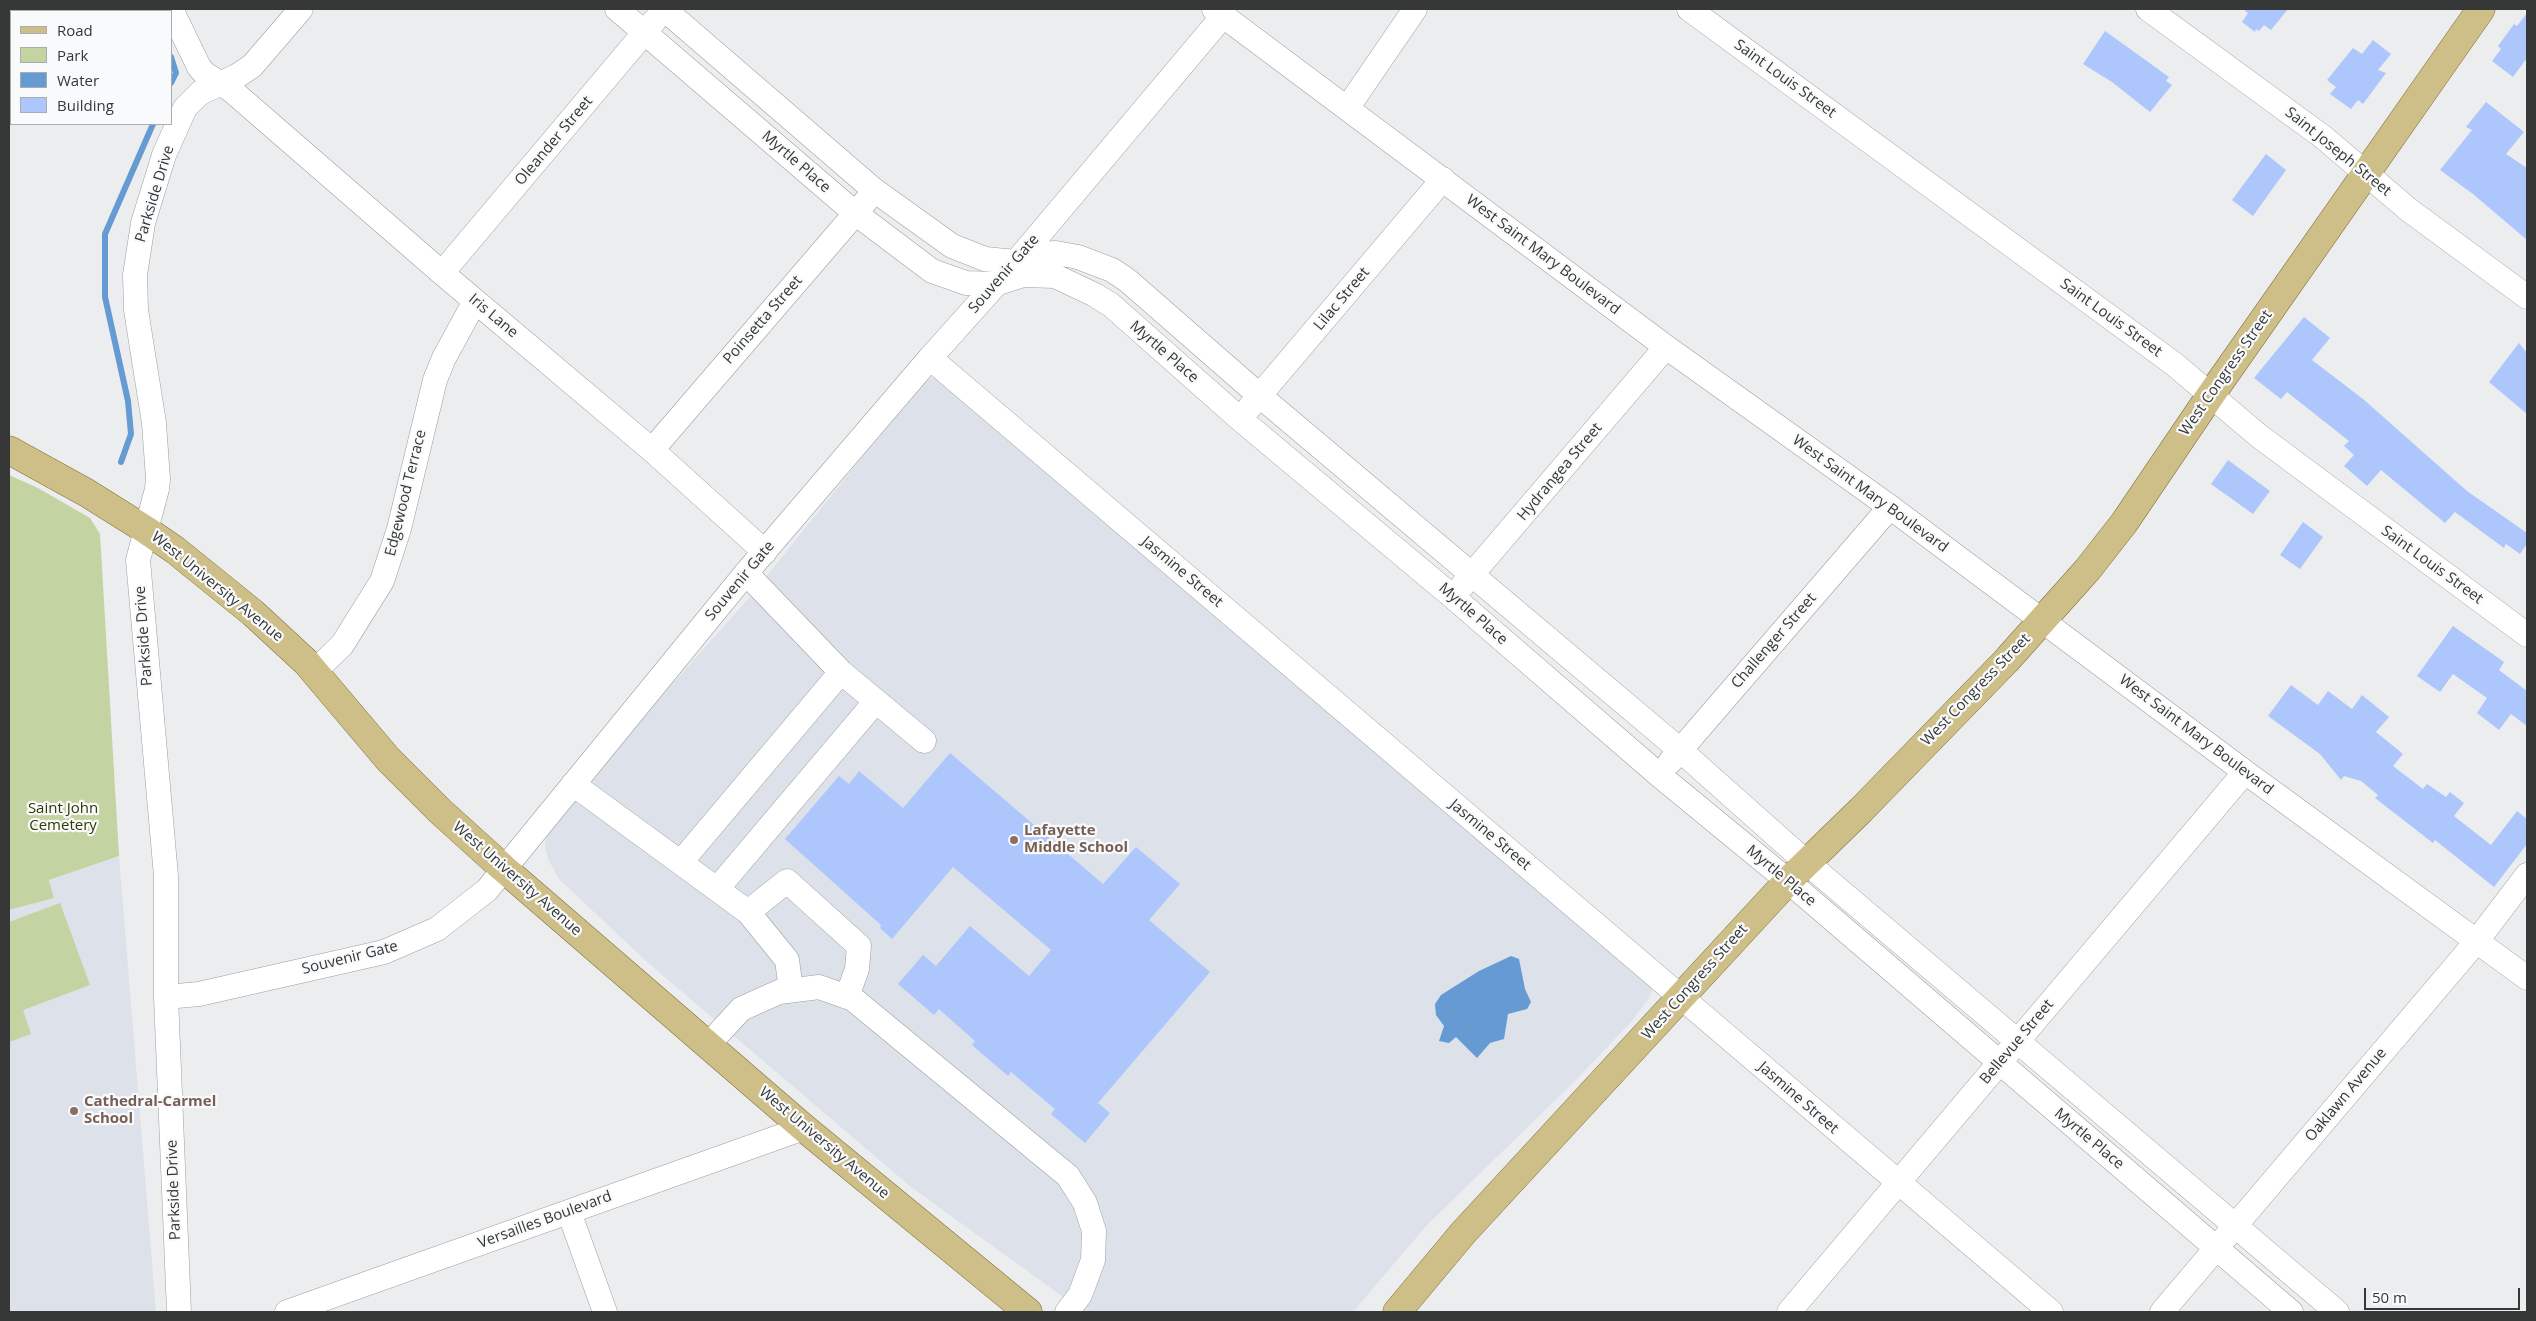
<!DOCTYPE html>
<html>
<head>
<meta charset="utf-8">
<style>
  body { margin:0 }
  #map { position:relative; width:2536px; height:1321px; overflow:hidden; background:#ecedef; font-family:"Open Sans",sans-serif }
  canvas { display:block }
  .frame { position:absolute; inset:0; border:10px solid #363737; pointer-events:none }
  .legend { position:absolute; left:10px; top:10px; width:162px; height:115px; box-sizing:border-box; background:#f9fafc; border:1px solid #abacad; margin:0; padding:6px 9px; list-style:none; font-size:15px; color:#363737 }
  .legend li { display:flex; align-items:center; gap:10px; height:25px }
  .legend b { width:25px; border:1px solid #abacad }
  .scale { position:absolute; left:2364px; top:1288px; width:156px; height:22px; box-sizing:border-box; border:2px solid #363737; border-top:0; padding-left:6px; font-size:15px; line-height:18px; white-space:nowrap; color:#363737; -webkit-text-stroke:4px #f9fafc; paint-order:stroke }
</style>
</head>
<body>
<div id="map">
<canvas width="2536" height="1321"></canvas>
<div class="frame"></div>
<ul class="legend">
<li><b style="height:6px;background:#cebf88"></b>Road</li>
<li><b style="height:14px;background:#c3d3a2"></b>Park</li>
<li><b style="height:14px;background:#659ad2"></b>Water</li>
<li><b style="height:14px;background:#adc6fc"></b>Building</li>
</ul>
<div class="scale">50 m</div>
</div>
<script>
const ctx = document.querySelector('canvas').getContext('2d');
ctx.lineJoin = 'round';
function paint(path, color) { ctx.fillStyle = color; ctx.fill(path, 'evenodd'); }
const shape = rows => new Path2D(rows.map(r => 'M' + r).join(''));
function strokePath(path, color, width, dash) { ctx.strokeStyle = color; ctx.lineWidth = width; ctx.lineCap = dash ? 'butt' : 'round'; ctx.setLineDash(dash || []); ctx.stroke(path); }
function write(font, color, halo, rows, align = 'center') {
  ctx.font = font + ' "Open Sans",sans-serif'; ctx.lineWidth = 4.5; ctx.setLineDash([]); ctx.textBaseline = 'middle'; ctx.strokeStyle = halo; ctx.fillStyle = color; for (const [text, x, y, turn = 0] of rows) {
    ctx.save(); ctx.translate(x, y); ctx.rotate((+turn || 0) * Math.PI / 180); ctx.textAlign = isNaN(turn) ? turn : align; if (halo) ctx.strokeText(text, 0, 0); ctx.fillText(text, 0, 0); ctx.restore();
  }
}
const built = shape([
  [934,377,940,378,1650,983,1652,991,1649,998,1631,1022,1575,1081,1427,1225,1353,1312,1084,1312,911,1187,646,961,559,879,549,861,545,847,546,834,592,774,749,598,864,455,927,381],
  [119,856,156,1312,9,1312,9,910,54,898,49,880]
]);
const green = shape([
  [9,475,38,488,90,518,100,534,119,856,49,880,54,898,9,910],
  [60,903,90,985,23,1010,31,1034,9,1042,9,922]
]);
const water = shape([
  [1511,956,1519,959,1525,989,1531,1002,1527,1009,1508,1014,1504,1039,1490,1043,1477,1058,1456,1037,1449,1043,1439,1041,1444,1026,1436,1015,1435,1004,1441,995,1479,971]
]);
const stream = shape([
  [149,9,151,11],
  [171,57,176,73,171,83],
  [121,462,131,434,128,401,105,297,105,234,153,124]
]);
const building = shape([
  [2243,9,2288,9,2271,30,2264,25,2259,31,2256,29,2255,32,2242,22,2248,13],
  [2527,13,2527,58,2513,77,2492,61,2501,49,2498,46,2514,24,2517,26],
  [2105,31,2169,77,2166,81,2172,85,2150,112,2112,82,2083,64],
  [2373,40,2391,54,2378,70,2386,73,2363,104,2358,100,2351,109,2330,94,2336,87,2327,80,2353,48,2362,54],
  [2486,102,2524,132,2506,154,2527,168,2527,240,2473,194,2440,170,2472,130,2466,127],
  [2266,154,2286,170,2253,216,2232,200],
  [2304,317,2330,338,2312,360,2363,399,2467,491,2527,533,2527,544,2520,554,2506,544,2504,548,2455,512,2445,523,2381,470,2367,486,2344,466,2354,455,2344,446,2349,441,2287,392,2281,399,2254,378],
  [2519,343,2527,353,2527,414,2489,382],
  [2228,460,2270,491,2253,514,2211,484],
  [2303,522,2323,537,2300,569,2280,555],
  [2453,626,2504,662,2499,670,2527,691,2527,726,2511,714,2499,730,2477,713,2487,698,2453,674,2440,692,2417,676],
  [2291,685,2318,705,2328,691,2352,709,2362,695,2389,717,2376,732,2403,754,2393,766,2423,789,2427,784,2446,797,2450,792,2464,803,2454,816,2491,845,2517,811,2527,819,2527,844,2494,887,2435,840,2433,843,2375,798,2378,795,2361,781,2344,776,2341,780,2320,754,2268,716],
  [950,753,1103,884,1136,847,1180,884,1149,920,1210,972,1098,1103,1110,1113,1085,1143,1051,1114,1055,1109,1011,1072,1008,1076,972,1045,975,1041,939,1009,934,1015,898,984,923,955,936,966,970,926,1029,976,1051,950,953,867,892,939,880,928,881,925,785,839,839,776,849,784,859,771,903,808]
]);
const minor = shape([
  [171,9,199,67,205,74,231,90,442,273,652,450,765,552],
  [617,9,855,213,932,271,966,283,995,284,1023,275,1055,276,1095,295,1111,305,1240,419,1453,597,1659,775,1788,881,2291,1312],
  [664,9,874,190,952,246,985,259,1016,262,1037,254,1056,253,1078,257,1112,270,1127,280,1260,396,1680,750,1806,862,2337,1312],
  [1214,9,1666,347,1890,507,2245,772,2527,978],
  [1689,9,2174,364,2259,436,2527,635],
  [2148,9,2323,137,2409,210,2527,297],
  [9,70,11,63],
  [1348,107,1415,9],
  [442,273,655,20],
  [930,358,2051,1312],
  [1249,408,1443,179],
  [652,450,866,201],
  [746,573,841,672],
  [1462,586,1666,347],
  [314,672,342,645,382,581,399,529,435,380,444,358,475,301],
  [1670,762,1890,507],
  [573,784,748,912],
  [681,862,841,672,924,741],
  [717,889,876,701],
  [791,990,787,960,748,912,787,881,859,946,857,969,847,997],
  [166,997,199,994,384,952,437,929,487,890,746,573,930,358,1016,262,1223,16],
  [708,1045,741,1009,779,992,819,987,853,999,1068,1176,1085,1203,1094,1231,1093,1260,1080,1295,1067,1312],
  [569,1212,605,1312],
  [179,1312,166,997,166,876,138,560,157,489,158,479,154,423,136,310,135,275,143,223,164,155,185,108,200,93,237,76,252,66,301,9],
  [287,1312,804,1128],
  [1789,1312,2245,772],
  [2162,1312,2476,942,2527,875]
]);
const major = shape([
  [9,450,87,493,146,530,175,550,253,613,306,662,388,759,440,811,503,868,804,1128,1028,1312],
  [1397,1312,1463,1233,1788,881,1861,810,2006,661,2088,569,2124,523,2210,396,2481,9]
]);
const markers = [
  [1014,840,5,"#8d6e63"],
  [74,1111,5,"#8d6e63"]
];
const streetNames = [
  ["Saint Louis Street",1785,79,36],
  ["Oleander Street",554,141,-50],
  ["Saint Joseph Street",2338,152,39],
  ["Myrtle Place",796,162,41],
  ["Parkside Drive",155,194,-73],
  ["West Saint Mary Boulevard",1543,255,37],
  ["Souvenir Gate",1004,274,-49],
  ["Lilac Street",1342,299,-50],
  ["Iris Lane",493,316,40],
  ["Saint Louis Street",2111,318,36],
  ["Poinsetta Street",763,320,-49],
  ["Myrtle Place",1164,352,41],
  ["West Congress Street",2226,373,-55],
  ["Hydrangea Street",1560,472,-50],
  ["Edgewood Terrace",406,493,-76],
  ["West Saint Mary Boulevard",1870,494,36],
  ["Saint Louis Street",2432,565,36],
  ["Jasmine Street",1182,572,40],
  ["Souvenir Gate",740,581,-50],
  ["West University Avenue",217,587,39],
  ["Myrtle Place",1473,614,41],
  ["Parkside Drive",144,636,-94],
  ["Challenger Street",1774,641,-49],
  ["West Congress Street",1976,690,-46],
  ["West Saint Mary Boulevard",2196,735,37],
  ["Jasmine Street",1490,835,40],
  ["Myrtle Place",1781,876,40],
  ["West University Avenue",517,879,41],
  ["Souvenir Gate",350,958,-14],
  ["West Congress Street",1695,982,-48],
  ["Bellevue Street",2017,1042,-50],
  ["Oaklawn Avenue",2346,1095,-50],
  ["Jasmine Street",1798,1098,41],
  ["Myrtle Place",2089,1139,40],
  ["West University Avenue",824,1143,40],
  ["Parkside Drive",174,1190,-92],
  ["Versailles Boulevard",545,1220,-20]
];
const parkNames = [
  ["Saint John",63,809],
  ["Cemetery",63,826]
];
const educationNames = [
  ["Lafayette",1024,831],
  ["Middle School",1024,848],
  ["Cathedral-Carmel",84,1102],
  ["School",84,1119]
];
paint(built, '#dce1ea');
paint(green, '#c3d3a2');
paint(water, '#659ad2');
strokePath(stream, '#659ad2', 6);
paint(building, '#adc6fc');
strokePath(minor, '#9d9ea0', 25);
strokePath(major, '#847338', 29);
strokePath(minor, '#fff', 24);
strokePath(major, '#cebf88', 28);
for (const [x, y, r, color] of markers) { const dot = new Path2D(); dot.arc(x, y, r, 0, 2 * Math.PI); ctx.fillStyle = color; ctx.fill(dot); strokePath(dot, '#f9fafc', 2); }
write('15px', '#363737', '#f9fafc', streetNames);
write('15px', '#2e3b02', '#f9fafc', parkNames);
write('bold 15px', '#785e54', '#f9fafc', educationNames, 'left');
</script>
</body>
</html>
